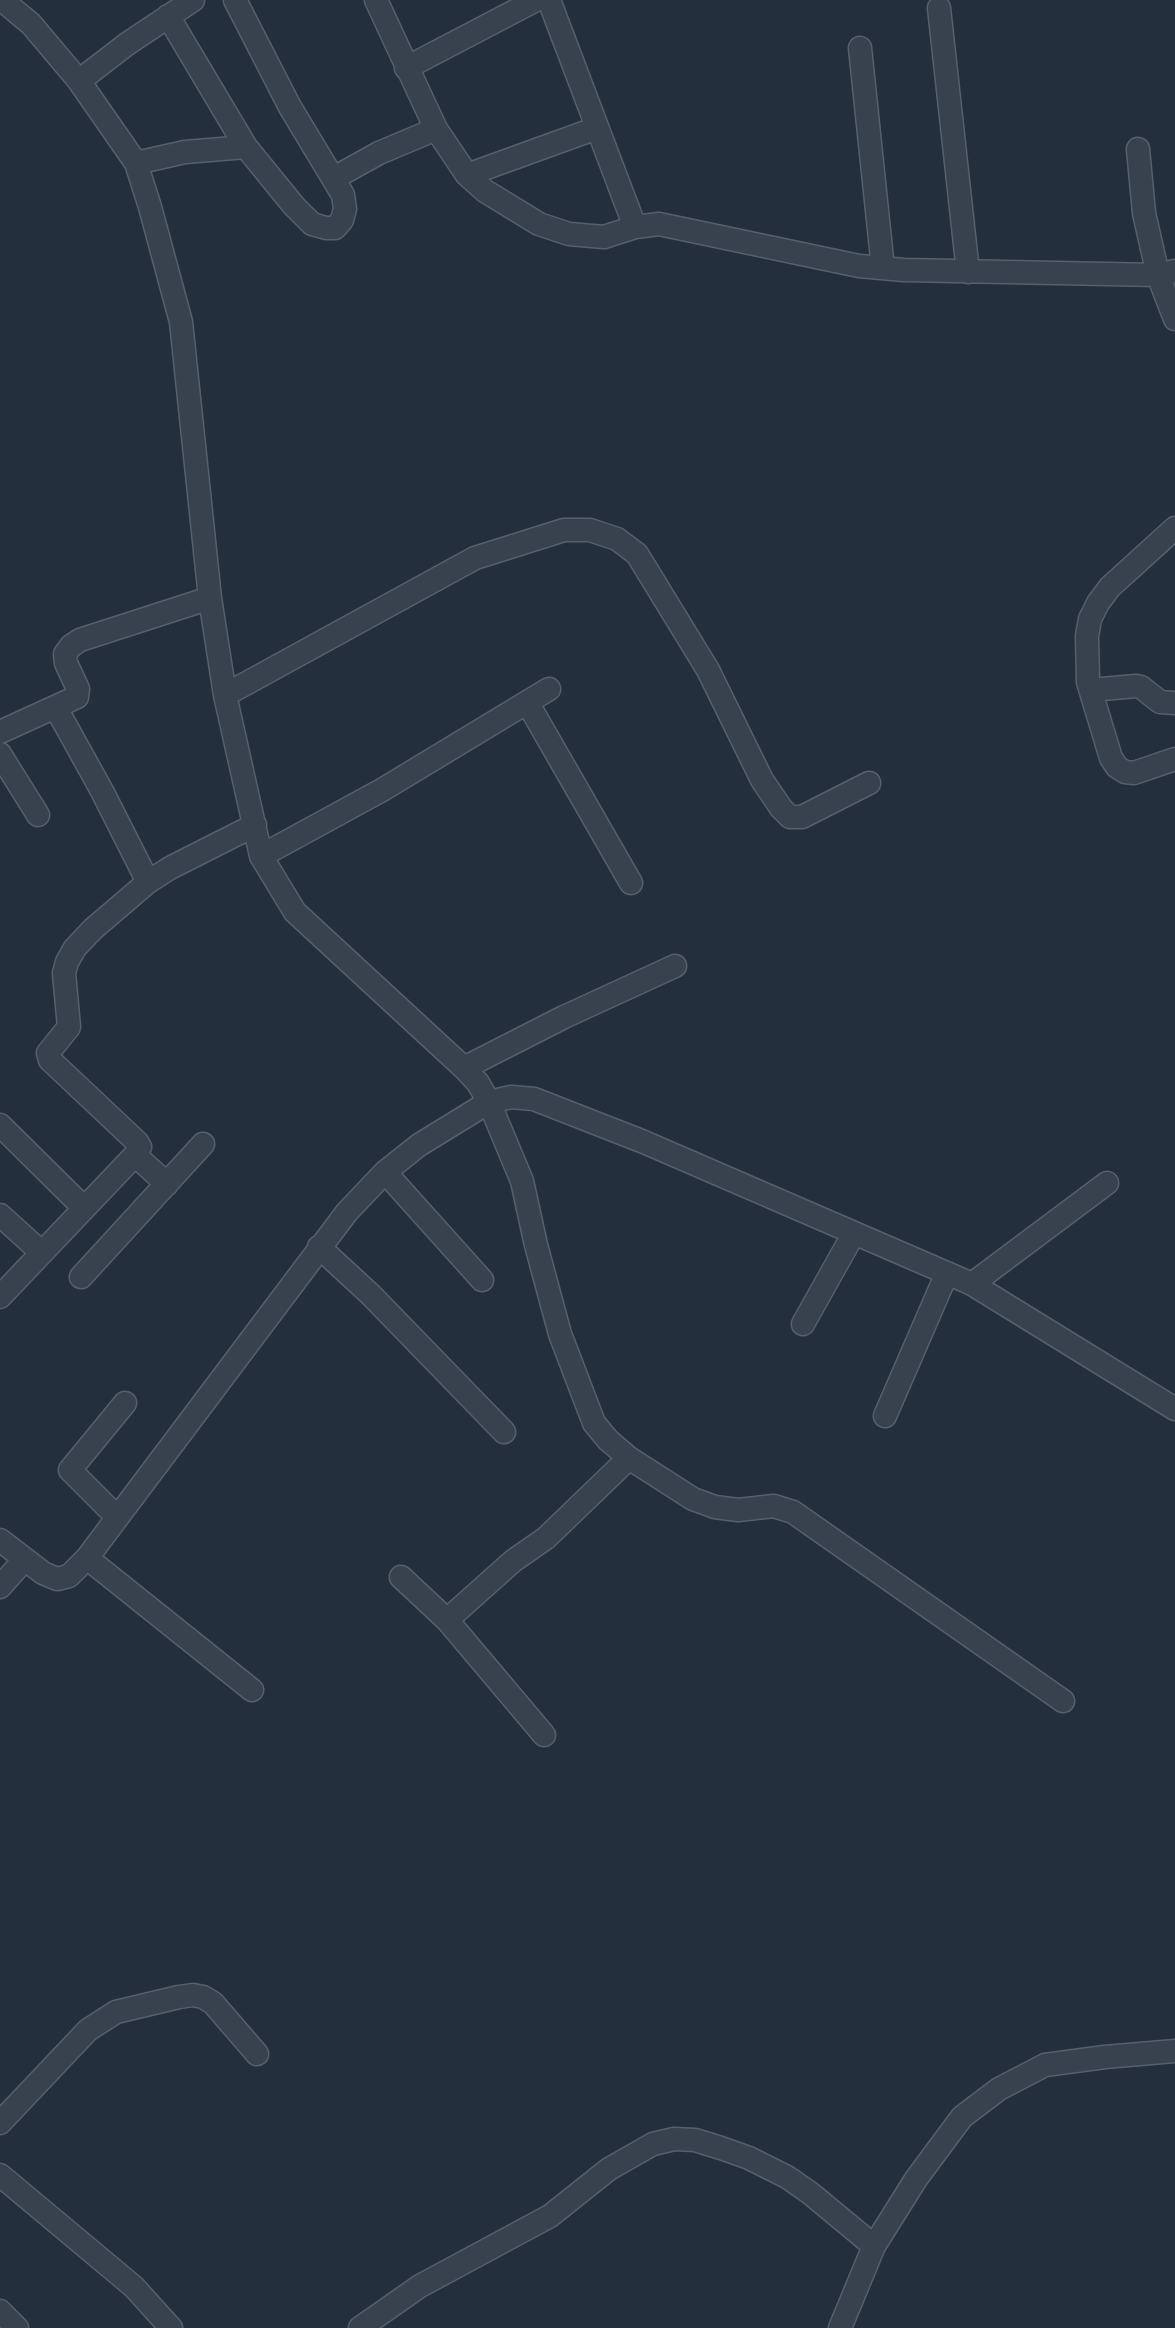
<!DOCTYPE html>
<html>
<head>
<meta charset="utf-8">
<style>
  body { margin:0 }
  canvas { display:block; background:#242f3e }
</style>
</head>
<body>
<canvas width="1175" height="2328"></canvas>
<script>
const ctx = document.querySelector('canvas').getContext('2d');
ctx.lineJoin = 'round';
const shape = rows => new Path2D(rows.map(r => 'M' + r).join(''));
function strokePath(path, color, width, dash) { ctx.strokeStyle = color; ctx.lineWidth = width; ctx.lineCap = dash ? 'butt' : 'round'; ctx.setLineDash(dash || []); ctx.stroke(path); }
const minor = shape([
  [2,0,31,24,79,81,136,163,150,207,181,322,210,598,225,695,261,856,295,912,464,1068,478,1083,489,1102,522,1181,536,1245,560,1334,594,1423,608,1440,629,1458,693,1499,715,1507,738,1510,774,1506,793,1512,1063,1701],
  [376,0,436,129,467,175,485,191,539,224,569,234,604,237,635,227,659,224,859,266,904,270,1158,275,1175,319],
  [549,0,635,227],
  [939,8,968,272],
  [168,16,246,147,294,206,312,224,326,228,335,228,342,220,345,209,343,195,290,107,235,0],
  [860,48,883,268],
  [406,68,536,0],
  [79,81,127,44,193,0],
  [1138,149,1144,213,1158,275,1175,271],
  [136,163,185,152,246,147],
  [467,175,597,128],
  [334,178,379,153,436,129],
  [1175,528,1110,587,1098,603,1090,619,1087,636,1088,682,1111,758,1117,767,1125,772,1134,773,1175,759],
  [1091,690,1136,686,1141,687,1160,702,1175,703],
  [225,695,475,558,564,530,590,530,617,539,637,554,708,670,762,780,781,808,790,817,802,817,869,783],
  [527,702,631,883],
  [56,708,102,791,148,882],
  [0,732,77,697,78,689,66,663,65,654,71,646,80,640,210,598],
  [0,754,38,815],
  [261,856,382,790,549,689],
  [464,1068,564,1017,675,966],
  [0,1125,84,1208],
  [135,1155,167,1184],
  [385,1172,482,1280],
  [0,1215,41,1252],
  [319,1247,371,1295,504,1432],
  [81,1277,203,1144],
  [972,1284,1107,1183],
  [0,1297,135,1155,140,1147,137,1142,50,1060,48,1053,69,1027,64,973,67,962,75,948,93,929,148,882,170,868,255,825],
  [803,1324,854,1233],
  [885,1416,947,1273],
  [117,1517,70,1470,125,1403],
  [0,1540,43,1573,57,1579,69,1576,87,1558,347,1212,385,1172,419,1145,489,1102,511,1097,534,1099,644,1142,972,1284,1175,1409],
  [87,1558,252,1690],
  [401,1577,447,1620,544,1735],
  [0,1587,25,1559],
  [447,1620,513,1561,546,1538,629,1458],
  [0,2123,88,2030,116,2012,179,1997,193,1995,203,1997,213,2003,257,2054],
  [0,2175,134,2287,171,2328],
  [0,2311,17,2328],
  [360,2328,420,2286,550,2216,609,2169,653,2144,674,2139,695,2140,721,2148,749,2158,787,2177,810,2193,874,2246],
  [840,2328,874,2246,916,2179,962,2117,999,2089,1045,2065,1105,2057,1175,2051]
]);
strokePath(minor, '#565f6c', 25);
strokePath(minor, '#38414e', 22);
</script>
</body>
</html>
